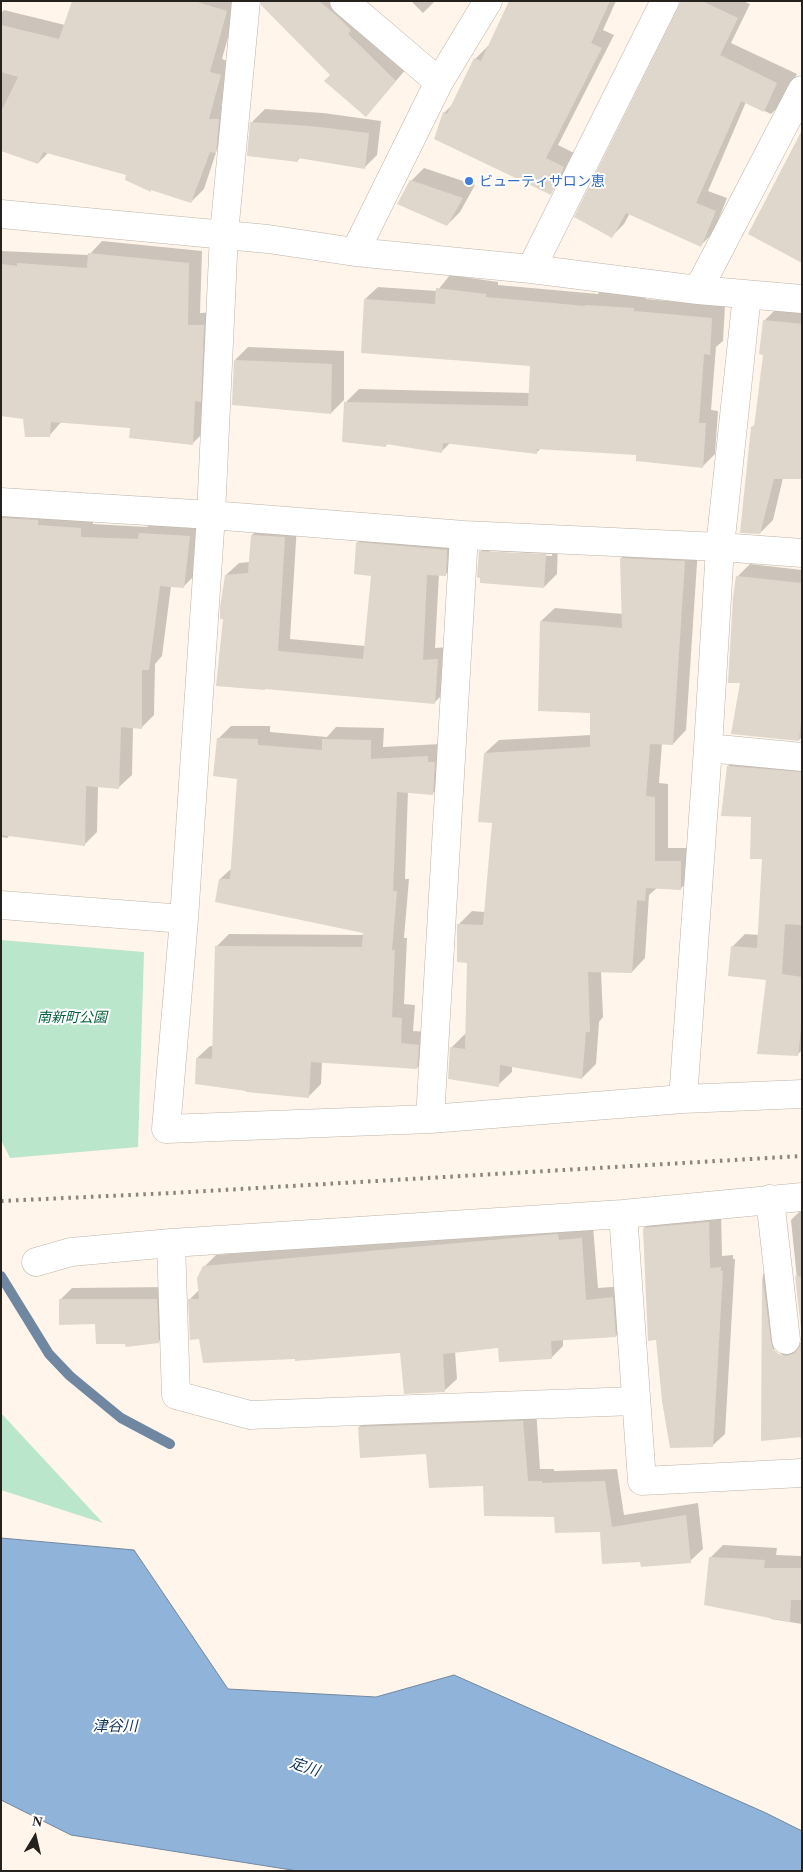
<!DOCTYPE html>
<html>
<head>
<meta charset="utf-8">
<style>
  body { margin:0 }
  #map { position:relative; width:803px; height:1872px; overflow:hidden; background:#fff5ea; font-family:Georgia,serif }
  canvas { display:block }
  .frame { position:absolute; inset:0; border:2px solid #25211d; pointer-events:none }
  .north { position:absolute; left:10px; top:1812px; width:50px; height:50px; -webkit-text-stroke:4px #fff; paint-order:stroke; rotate:9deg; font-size:14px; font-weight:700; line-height:20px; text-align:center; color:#25211d }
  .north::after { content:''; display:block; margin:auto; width:18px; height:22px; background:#25211d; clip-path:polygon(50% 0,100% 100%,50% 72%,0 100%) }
</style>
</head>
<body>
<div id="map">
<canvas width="803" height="1872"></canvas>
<div class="frame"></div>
<div class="north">N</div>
</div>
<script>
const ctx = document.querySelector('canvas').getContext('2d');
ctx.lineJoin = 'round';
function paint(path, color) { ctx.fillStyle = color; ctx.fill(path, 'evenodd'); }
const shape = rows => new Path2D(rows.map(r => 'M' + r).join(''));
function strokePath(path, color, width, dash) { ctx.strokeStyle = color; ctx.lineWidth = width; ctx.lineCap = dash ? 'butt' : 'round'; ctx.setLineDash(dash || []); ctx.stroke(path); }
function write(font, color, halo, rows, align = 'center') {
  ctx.font = font + ' Georgia,"Noto Sans JP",serif'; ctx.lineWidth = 4; ctx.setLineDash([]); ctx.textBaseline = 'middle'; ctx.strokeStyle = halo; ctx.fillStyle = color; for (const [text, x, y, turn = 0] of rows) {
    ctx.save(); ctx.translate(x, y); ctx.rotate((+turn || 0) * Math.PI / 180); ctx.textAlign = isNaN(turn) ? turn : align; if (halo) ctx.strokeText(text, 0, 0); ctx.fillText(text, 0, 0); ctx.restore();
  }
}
const green = shape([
  [1,940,144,952,138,1147,10,1158,1,1140],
  [1,1413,103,1523,1,1490]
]);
const water = shape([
  [1,1538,134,1550,228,1689,376,1697,454,1675,766,1813,802,1831,802,1871,298,1871,71,1835,1,1800,1,1538]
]);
const shadow = shape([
  [74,1,238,1,222,59,233,63,221,106,231,107,204,189,191,202,128,174,49,152,38,163,1,149,1,13,4,10,65,25],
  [262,1,346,1,407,68,366,116,332,75],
  [411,1,435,1,423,13],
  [510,1,616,1,603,30,614,35,558,145,576,154,563,180,550,193,444,113,453,104,475,59,488,46,489,46],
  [683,1,743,1,750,4,731,43,797,74,783,102,771,114,746,102,708,191,727,198,713,233,701,245,630,213,624,224,611,237],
  [265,109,323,113,381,121,377,155,364,168,301,157,298,160,252,122],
  [424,168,475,185,460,212,447,225,411,181],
  [102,241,202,251,200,313,216,312,205,431,192,444,131,427,62,421,49,436,24,418,1,415,1,251,89,255],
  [450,275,498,282,498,285,598,294,599,292,646,296,646,299,725,306,723,341,716,347,711,410,718,411,715,454,702,467,637,454,541,448,536,453,450,443,442,451,389,443,385,446,346,402,359,389,530,393,532,365,365,299,378,287,437,291],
  [777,308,802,311,802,478,783,478,773,520,760,533,752,427,755,425,765,354,764,321],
  [248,347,344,351,344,400,331,413,235,360],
  [1,512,93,516,93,524,147,527,153,520,202,523,196,574,183,587,171,586,162,656,155,664,154,715,141,728,133,727,132,775,119,787,98,786,97,832,84,845,10,835,7,838,1,837],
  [265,523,297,525,290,639,365,646,372,575,357,543,369,530,459,538,458,562,445,575,439,574,435,648,450,647,447,690,434,703,266,687,224,618,226,575,239,563,250,562,252,535],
  [493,539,558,542,557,574,544,587,481,576,480,552],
  [490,551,552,554,552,556,490,553],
  [635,545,698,548,686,730,673,744,662,743,659,783,668,784,668,848,694,848,694,876,680,889,657,888,649,895,645,958,632,972,601,971,603,1017,599,1022,596,1064,582,1078,512,1066,512,1072,498,1085,451,1048,465,1034,467,1035,468,962,458,925,472,911,485,912,494,822,485,753,499,740,591,735,591,712,541,621,555,608,623,614,621,558],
  [750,564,802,570,802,737,799,740,742,682,737,577],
  [231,726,270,726,270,732,327,737,336,727,384,728,383,747,441,744,446,781,433,793,408,791,405,879,409,879,404,938,407,938,404,1004,415,1005,413,1031,431,1032,430,1055,417,1068,322,1061,321,1084,308,1097,197,1058,210,1046,213,1046,216,947,229,934,365,935,365,932,220,879,232,868,238,778,218,739],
  [741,753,802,759,802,1050,798,1054,767,979,732,947,745,934,759,935,763,857,752,816,722,815,728,766],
  [802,1209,802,1328,791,1220],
  [721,1210,722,1256,733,1255,733,1259,735,1259,725,1434,712,1446,644,1228,657,1216],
  [570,1222,593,1226,598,1288,625,1286,628,1324,616,1336,563,1339,563,1346,551,1358,500,1347,455,1351,457,1379,444,1391,402,1352,296,1358,200,1337,190,1299,199,1290,204,1267,216,1255],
  [774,1263,792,1342,802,1343,802,1442,800,1436,762,1439,763,1274],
  [774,1348,785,1357,783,1359,774,1351],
  [169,1287,170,1330,158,1342,126,1343,60,1300,72,1288],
  [536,1409,540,1469,554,1469,554,1471,617,1469,624,1515,698,1503,703,1549,690,1561,641,1560,601,1531,555,1516,484,1485,427,1452,359,1427,372,1415],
  [723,1545,777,1548,776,1555,802,1556,802,1624,771,1619,772,1617,710,1558]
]);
const stream = shape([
  [1,1276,49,1354,70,1376,121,1418,170,1444]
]);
const building = shape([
  [72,1,194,1,227,11,210,72,221,75,209,119,219,119,216,153,210,152,191,203,151,190,151,192,125,180,126,175,43,152,38,164,1,151,1,112,18,77,1,72,1,25,59,39],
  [261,1,319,1,338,17,351,30,348,34,396,81,366,117,324,81,330,75,261,5],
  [509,1,610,1,591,43,602,48,546,158,564,167,551,195,434,139,443,112,447,114,474,58,481,61],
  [681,1,702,1,738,18,720,55,777,83,764,112,741,101,696,203,716,211,701,247,626,213,612,238,574,217],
  [250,122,310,126,369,133,365,169,298,158,298,162,247,156],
  [802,130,802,263,748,234],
  [410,180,463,198,447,226,397,204],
  [88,253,189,263,188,325,204,325,201,402,195,401,193,445,129,438,130,428,51,422,50,437,25,437,23,419,1,416,1,264,17,266,17,263,87,268],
  [436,288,486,294,486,297,585,306,585,305,634,308,634,311,712,318,710,355,704,354,699,423,706,423,703,468,636,461,636,455,537,449,537,454,443,443,442,453,386,444,386,447,342,442,344,402,528,406,530,366,361,353,364,299,435,304],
  [763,320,802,324,802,479,774,479,760,534,740,533,751,427,754,427,763,355,759,354],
  [234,360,332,364,331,414,232,405],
  [1,518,38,520,38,525,81,528,81,537,138,539,139,533,190,536,184,588,160,586,149,670,142,670,142,729,121,727,119,789,86,786,85,846,1,835],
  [251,535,285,537,278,651,363,659,371,576,354,574,356,542,447,550,446,576,427,575,423,660,438,659,435,704,265,689,265,690,216,686,223,619,220,619,220,608,225,575,248,573],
  [479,551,546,554,544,588,480,583,480,578,477,577],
  [620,558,685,561,673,745,650,744,646,796,655,797,655,861,681,861,681,890,646,888,645,901,637,900,632,973,588,972,590,1032,586,1032,582,1079,500,1065,499,1087,448,1079,450,1047,465,1049,467,963,457,962,457,924,483,925,492,823,478,822,484,753,590,747,590,713,538,711,540,621,622,628],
  [736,576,802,583,802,712,799,741,731,734,740,683,728,683,733,597],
  [217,738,258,739,258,745,322,750,322,739,371,740,371,759,428,756,428,762,435,762,433,795,397,792,393,891,397,891,392,950,395,950,392,1017,402,1018,401,1043,419,1045,417,1069,311,1062,309,1098,246,1092,246,1091,195,1084,196,1058,212,1059,215,946,362,947,363,933,215,902,219,879,230,879,237,779,213,776],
  [727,766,802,772,802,925,785,924,782,974,802,977,802,1019,798,1056,757,1054,766,980,728,976,731,946,757,948,762,859,750,859,751,817,721,816],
  [709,1222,710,1268,721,1267,721,1271,723,1271,713,1447,670,1448,662,1401,656,1340,648,1341,643,1228],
  [558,1234,559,1240,582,1238,586,1300,613,1297,616,1337,551,1341,552,1359,499,1362,498,1348,443,1354,445,1392,404,1394,400,1353,295,1361,295,1359,203,1363,199,1339,190,1340,188,1299,199,1299,197,1278,203,1266],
  [762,1274,771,1342,773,1349,779,1354,787,1356,795,1353,800,1346,802,1338,795,1276,802,1277,802,1437,761,1441],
  [59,1299,157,1299,159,1343,126,1347,125,1344,96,1344,95,1324,59,1325],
  [523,1421,528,1481,542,1481,542,1483,605,1481,612,1527,686,1515,691,1563,641,1567,640,1562,602,1564,600,1532,555,1533,554,1517,484,1516,483,1486,429,1488,426,1454,360,1458,358,1427],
  [709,1557,765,1560,764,1568,802,1568,802,1600,791,1600,790,1622,704,1605]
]);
const minor = shape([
  [344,1,439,82],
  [1,214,268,239,355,252,531,269,698,290,802,299],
  [355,252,439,82,488,1],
  [531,269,665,1],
  [698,290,802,90],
  [1,502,211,515,464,535,720,547,802,553],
  [708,748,802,757],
  [1,905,184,919,166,1129,430,1119,683,1099,802,1094],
  [184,919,211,515,224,234,246,1],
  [683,1099,708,748,720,547,747,295],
  [430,1119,464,535],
  [770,1199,786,1340],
  [623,1214,642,1481,802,1473],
  [36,1262,71,1252,171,1243],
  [635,1401,250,1415,176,1395,171,1243,623,1214,802,1197]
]);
const rail = shape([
  [1,1201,172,1193,802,1156]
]);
const markers = [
  [469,181,5,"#3f7fe0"]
];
const shopNames = [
  ["ビューティサロン恵",479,181]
];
const parkNames = [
  ["南新町公園",72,1017]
];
const waterNames = [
  ["津谷川",115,1725],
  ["定川",305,1766,18]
];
paint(green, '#bae7cc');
paint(water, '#90b3d9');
strokePath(water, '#7087a1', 1);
paint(shadow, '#0003');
strokePath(stream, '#7087a1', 10);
paint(building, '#e0d7cc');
strokePath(minor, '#bcb3a8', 29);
strokePath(minor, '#fff', 28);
strokePath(rail, '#8c857e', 4, [2.5, 5]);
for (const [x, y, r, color] of markers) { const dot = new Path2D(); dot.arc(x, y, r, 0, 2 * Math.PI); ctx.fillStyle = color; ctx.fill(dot); strokePath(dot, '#fff', 2); }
write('14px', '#366cbe', '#fff', shopNames, 'left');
write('italic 14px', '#065f3c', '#fff', parkNames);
write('italic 15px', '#0e3459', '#fff', waterNames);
</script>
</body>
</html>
